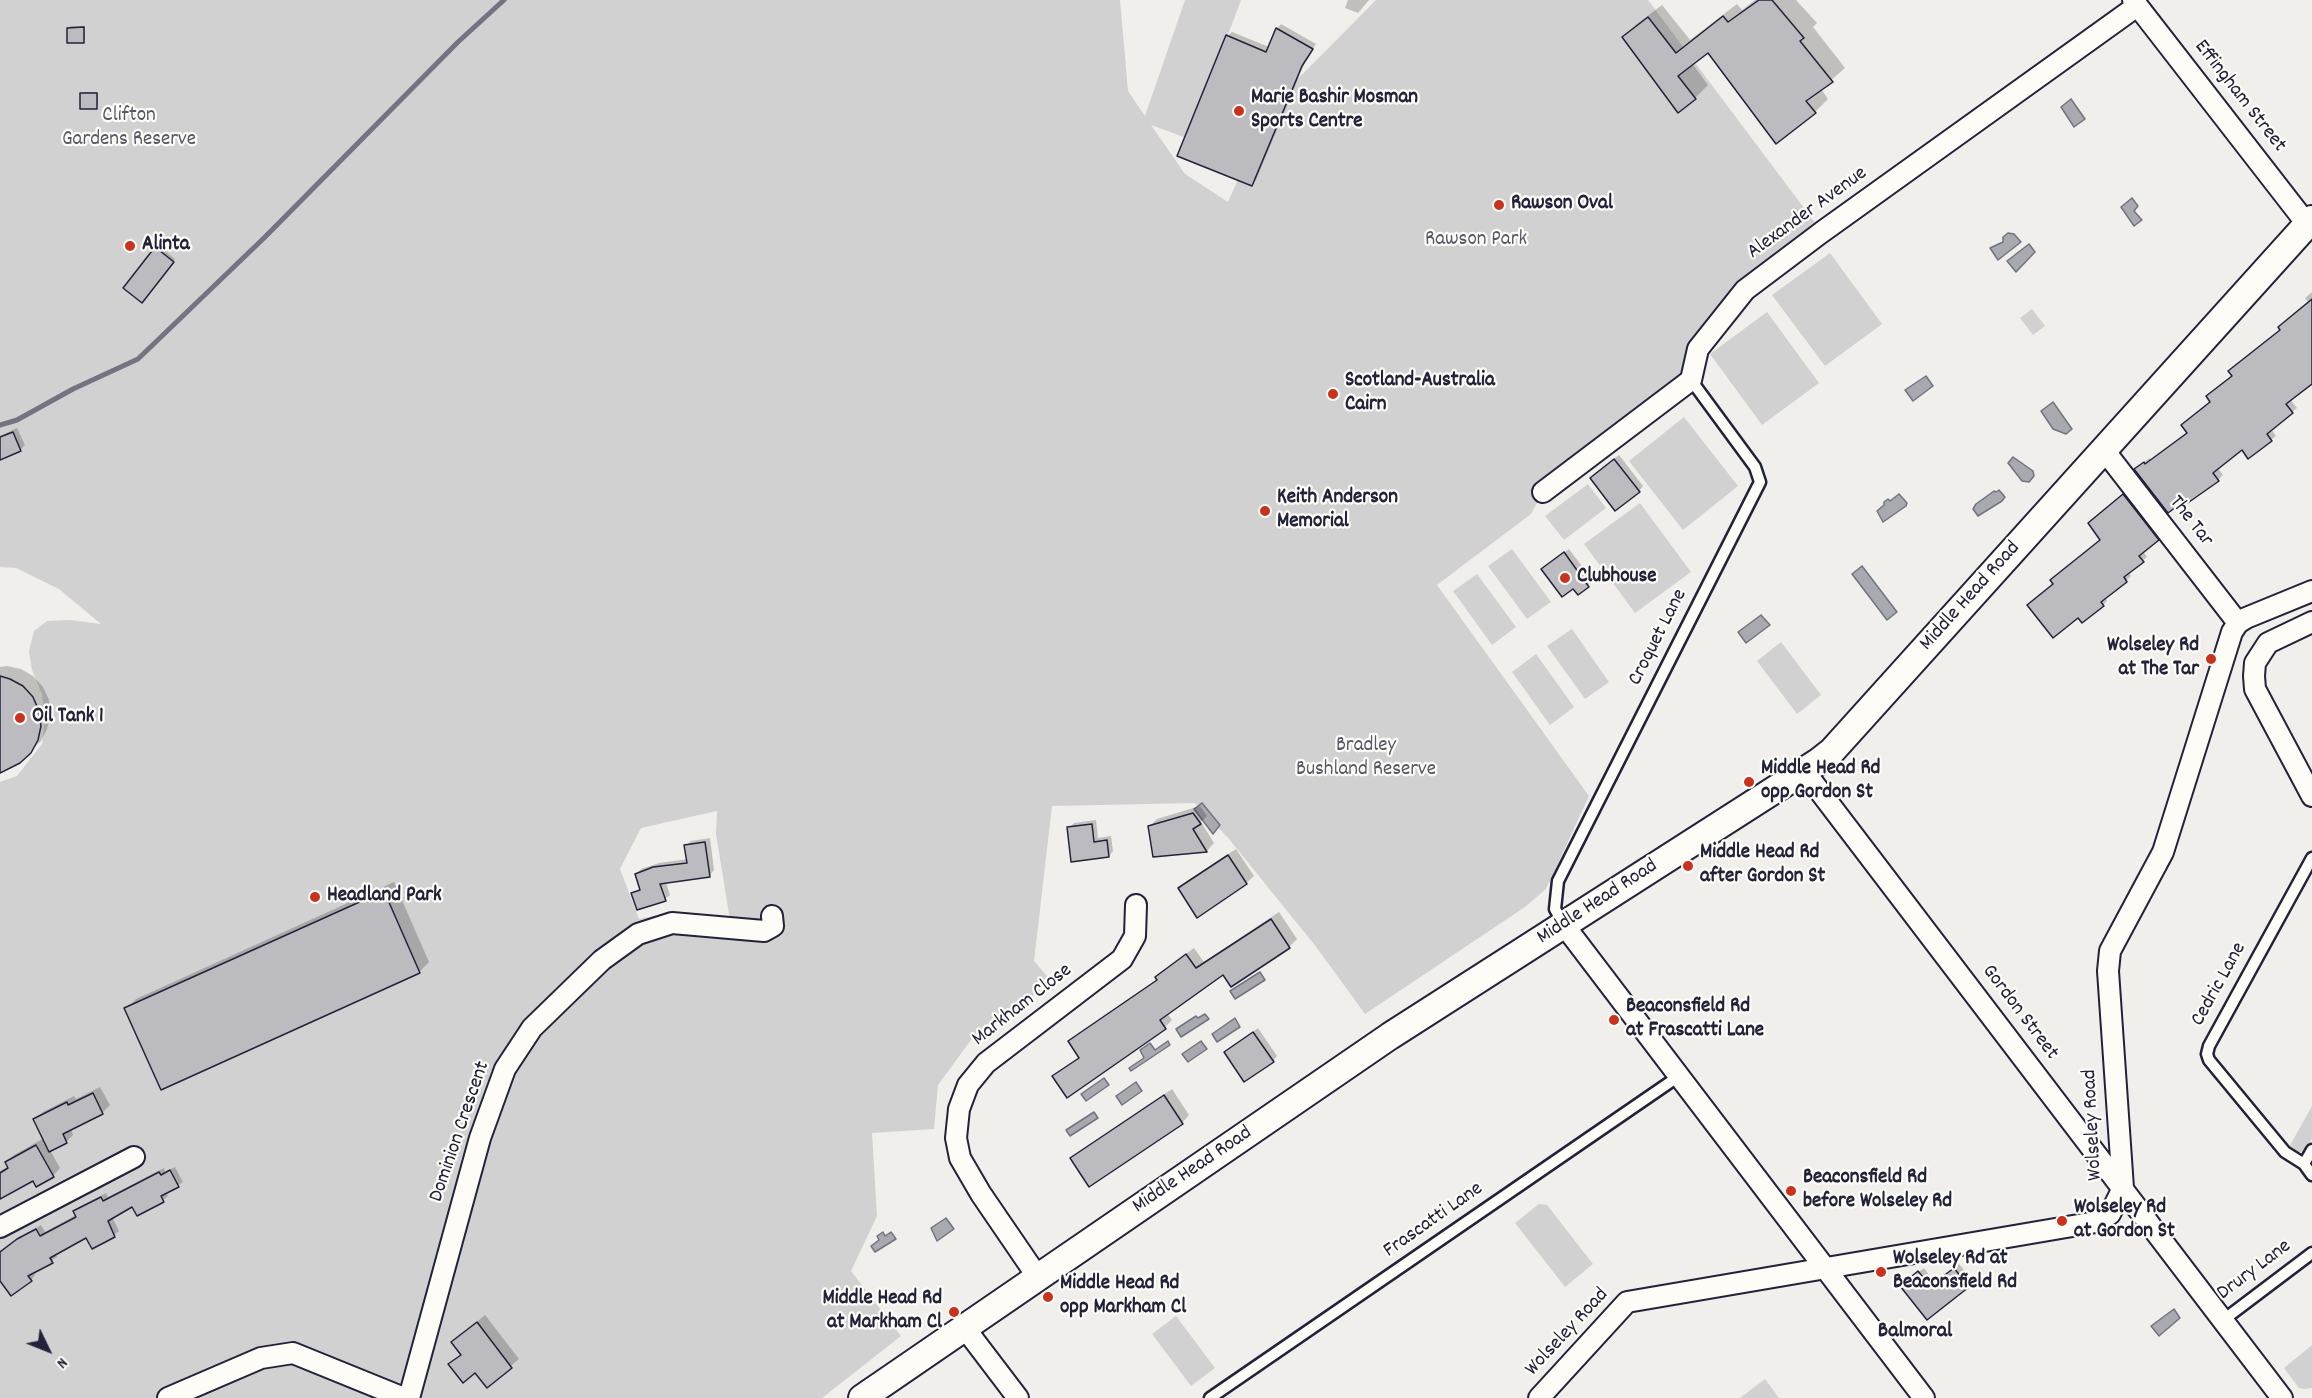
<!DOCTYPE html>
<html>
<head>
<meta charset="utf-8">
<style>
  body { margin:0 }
  #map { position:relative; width:2312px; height:1398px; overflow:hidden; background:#f0efec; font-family:Dekko,sans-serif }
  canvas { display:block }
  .north { position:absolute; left:18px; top:1320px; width:60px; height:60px; -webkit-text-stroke:4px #fdfcf7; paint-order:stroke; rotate:133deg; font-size:16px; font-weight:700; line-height:24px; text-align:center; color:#22223b }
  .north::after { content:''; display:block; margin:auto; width:21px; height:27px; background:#22223b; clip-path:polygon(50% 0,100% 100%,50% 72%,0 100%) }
</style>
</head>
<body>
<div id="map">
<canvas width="2312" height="1398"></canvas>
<div class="north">N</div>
</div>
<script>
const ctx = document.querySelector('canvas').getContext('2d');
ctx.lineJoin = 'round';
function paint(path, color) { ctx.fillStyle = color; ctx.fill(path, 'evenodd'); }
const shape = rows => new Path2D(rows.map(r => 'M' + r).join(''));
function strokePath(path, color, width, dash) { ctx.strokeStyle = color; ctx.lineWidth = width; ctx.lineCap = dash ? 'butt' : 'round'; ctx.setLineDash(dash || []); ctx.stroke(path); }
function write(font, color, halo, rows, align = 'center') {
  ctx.font = font + ' Dekko,sans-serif'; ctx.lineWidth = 4.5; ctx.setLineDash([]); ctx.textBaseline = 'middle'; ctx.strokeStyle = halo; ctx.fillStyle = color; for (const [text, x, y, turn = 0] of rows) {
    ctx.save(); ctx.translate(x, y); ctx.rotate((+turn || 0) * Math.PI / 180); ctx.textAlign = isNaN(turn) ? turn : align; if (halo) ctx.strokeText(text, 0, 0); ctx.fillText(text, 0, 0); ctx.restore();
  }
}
const green = shape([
  [0,0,1120,0,1128,91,1145,116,1185,0,1241,0,1189,139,1151,125,1185,174,1228,202,1271,106,1376,0,1648,0,1822,232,1745,290,1691,380,1543,492,1531,514,1437,585,1589,796,1546,889,1525,907,1365,1014,1317,948,1229,839,1195,803,1052,806,1034,961,1052,982,971,1040,938,1085,934,1129,872,1133,877,1216,851,1271,901,1336,822,1398,0,1398,0,782,17,776,42,744,45,718,42,694,32,670,29,651,34,631,47,621,70,620,101,624,59,589,16,568,0,567],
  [717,811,716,834,730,920,671,912,639,919,620,869,641,828],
  [1830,253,1882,324,1825,366,1772,295],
  [2032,309,2045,326,2033,335,2020,318],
  [1767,312,1819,383,1762,425,1710,354],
  [1684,417,1738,486,1683,530,1629,461],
  [1588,484,1606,508,1564,540,1545,516],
  [1640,503,1691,572,1635,613,1584,544],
  [1512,549,1551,602,1527,619,1488,566],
  [1477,574,1516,627,1492,645,1453,591],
  [1572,629,1609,682,1585,699,1547,646],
  [1781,642,1821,695,1797,714,1757,661],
  [1536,654,1574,707,1550,725,1512,672],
  [2312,1106,2312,1138,2307,1149,2302,1152,2294,1152,2288,1149],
  [1539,1204,1547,1205,1593,1264,1565,1287,1515,1223],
  [1176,1316,1215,1368,1191,1386,1152,1334],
  [2312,1345,2312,1388,2305,1389,2299,1388,2284,1368],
  [1765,1379,1779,1398,1740,1398]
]);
const water = shape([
  [2071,99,2085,119,2074,127,2061,107,2071,99],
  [2132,198,2138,206,2134,211,2142,220,2134,226,2121,207,2132,198],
  [2008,233,2014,234,2021,242,1998,260,1990,248,2003,242,2003,237,2008,233],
  [2029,244,2035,252,2016,272,2007,261,2029,244],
  [1926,376,1933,386,1913,401,1905,390,1926,376],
  [2053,402,2072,429,2066,434,2053,429,2041,411,2053,402],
  [2013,457,2033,471,2034,476,2029,482,2022,481,2008,463,2013,457],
  [1999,490,2005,497,2002,501,1978,516,1973,509,1976,504,1994,491,1996,492,1999,490],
  [1899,494,1907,503,1906,506,1883,522,1877,511,1884,505,1884,502,1888,499,1890,501,1899,494],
  [1862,566,1897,612,1887,620,1852,574,1862,566],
  [1761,615,1770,625,1746,643,1738,632,1761,615],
  [1202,803,1220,825,1213,834,1194,809,1202,803],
  [1260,972,1265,980,1235,999,1230,991,1260,972],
  [1205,1014,1209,1019,1181,1037,1176,1029,1196,1016,1198,1018,1205,1014],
  [1235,1018,1240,1027,1217,1042,1212,1034,1235,1018],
  [1168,1041,1170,1045,1131,1071,1129,1068,1144,1058,1140,1050,1150,1043,1155,1050,1168,1041],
  [1201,1041,1207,1049,1188,1062,1182,1054,1201,1041],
  [1104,1078,1109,1085,1086,1101,1081,1094,1104,1078],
  [1136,1082,1142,1091,1122,1105,1116,1096,1136,1082],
  [1094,1112,1098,1118,1070,1136,1066,1130,1094,1112],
  [946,1218,954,1229,937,1241,931,1228,946,1218],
  [883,1232,885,1236,891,1232,896,1239,875,1252,871,1246,879,1240,877,1236,883,1232],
  [2174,1309,2180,1318,2159,1336,2151,1326,2174,1309]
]);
const shadow = shape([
  [1348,0,1369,0,1358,13,1345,8],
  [1755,0,1796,0,1817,23,1813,27,1845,68,1821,89,1828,99,1815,112,1708,51,1692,63,1708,85,1695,98,1624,37,1637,24,1662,5,1690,40,1737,4,1742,10],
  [1281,24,1316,44,1306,60,1256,180,1252,185,1227,36,1232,32,1269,47,1277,29],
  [70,26,85,26,85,39,84,41,69,28],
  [84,92,98,92,98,105,96,107,82,94],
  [158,246,175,259,144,299,125,288],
  [2312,292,2312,382,2290,399,2297,408,2271,429,2276,436,2271,440,2242,448,2217,467,2223,475,2218,480,2183,505,2141,465,2149,458,2151,460,2188,432,2212,401,2208,396,2233,376,2309,303,2305,298],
  [17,428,25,445,20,450,0,457,0,436],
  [1619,455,1643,486,1639,491,1596,473],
  [2128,491,2162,535,2143,551,2147,557,2128,572,2131,576,2126,581,2105,597,2107,601,2103,605,2054,584,2102,540,2094,519],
  [1569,549,1593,581,1578,593,1548,565],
  [7,666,21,669,33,676,43,687,49,700,50,715,47,729,41,741,19,762,0,770,0,667],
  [1200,806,1207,816,1201,822,1214,843,1207,851,1154,856,1149,827,1157,819],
  [1096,820,1098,838,1111,836,1113,851,1109,856,1069,828,1074,823],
  [710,838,714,870,710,875,666,882,670,895,665,899,633,894,641,888,636,874,641,869,659,863,688,859,686,846,691,841],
  [1236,849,1254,876,1246,883,1180,888,1187,881],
  [394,882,429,962,419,972,126,1009,136,999],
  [1279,912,1297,939,1289,947,1231,985,1224,973,1167,1013,1172,1020,1165,1027,1067,1096,1054,1077,1080,1056,1070,1041,1078,1034,1158,979,1164,970,1194,948,1204,962],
  [1258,1028,1277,1056,1273,1061,1226,1052],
  [100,1087,110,1105,102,1113,71,1129,73,1135,66,1142,50,1150,60,1168,53,1176,33,1179,0,1197,0,1171,9,1166,7,1163,14,1155,44,1138,35,1120,43,1112,74,1096,76,1099],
  [1172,1089,1189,1115,1182,1123,1072,1159,1080,1151],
  [175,1167,183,1182,166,1192,168,1196,163,1200,133,1205,112,1217,119,1231,114,1235,92,1247,87,1236,55,1253,57,1257,33,1272,35,1275,31,1280,0,1279,0,1253,24,1235,41,1225,45,1232,76,1215,75,1212,79,1207,106,1193,108,1197,164,1168,165,1172],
  [1959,1264,1973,1281,1928,1318,1907,1281,1924,1268,1935,1283],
  [485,1315,519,1359,487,1386,476,1371,450,1364,462,1354,453,1342]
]);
const stream = shape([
  [0,425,17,420,73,389,138,359,265,237,458,42,504,0]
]);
const building = shape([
  [1759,0,1772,0,1804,38,1800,41,1833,82,1806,101,1816,113,1776,144,1708,53,1678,76,1696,99,1678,113,1622,37,1648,17,1676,53,1723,16,1728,22,1759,0],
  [84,27,84,43,67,43,67,28,84,27],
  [1276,28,1313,49,1302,66,1252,186,1177,156,1226,35,1266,52,1276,28],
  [80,93,97,93,97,109,80,109,80,93],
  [155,247,174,262,142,303,123,288,155,247],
  [2312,299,2312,384,2286,404,2293,413,2267,434,2272,441,2248,459,2242,450,2213,473,2219,481,2182,507,2180,504,2168,513,2134,469,2144,462,2145,464,2187,433,2181,425,2210,402,2206,396,2232,376,2228,371,2280,330,2278,327,2312,299],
  [13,432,21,451,0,460,0,437,13,432],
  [1614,459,1640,492,1615,511,1590,478,1614,459],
  [2123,494,2159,540,2139,556,2144,562,2124,577,2127,582,2101,602,2104,606,2082,623,2078,618,2053,638,2027,605,2053,584,2050,580,2100,540,2088,523,2123,494],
  [1564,552,1589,587,1578,595,1573,589,1562,597,1541,569,1564,552],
  [0,676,10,679,23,686,33,697,39,711,41,726,38,740,31,753,20,763,0,773,0,676],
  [1193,813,1201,824,1193,829,1207,852,1153,857,1148,826,1193,813],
  [1092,824,1094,842,1107,840,1109,857,1071,862,1067,827,1092,824],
  [705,842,710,877,660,884,666,901,637,910,631,893,640,890,635,874,653,867,687,863,684,845,705,842],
  [1228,855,1247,884,1197,918,1178,888,1228,855],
  [384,891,420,973,161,1090,124,1008,384,891],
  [1271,919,1290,948,1231,987,1223,975,1160,1020,1166,1029,1067,1098,1052,1076,1079,1058,1068,1041,1157,980,1155,977,1186,954,1196,968,1271,919],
  [1253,1032,1274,1062,1244,1082,1224,1052,1253,1032],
  [93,1093,103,1114,63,1134,67,1143,49,1152,33,1119,67,1102,68,1105,93,1093],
  [1164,1095,1183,1124,1089,1187,1070,1158,1164,1095],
  [36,1145,54,1177,36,1187,33,1181,0,1199,0,1173,8,1168,5,1162,36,1145],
  [170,1170,179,1187,161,1196,164,1202,137,1216,132,1207,108,1221,115,1237,92,1249,86,1238,50,1258,53,1263,28,1276,32,1281,11,1296,0,1281,0,1252,17,1239,36,1229,40,1236,76,1217,73,1211,101,1197,103,1201,159,1172,161,1175,170,1170],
  [1954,1268,1969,1287,1927,1320,1900,1286,1918,1271,1930,1286,1954,1268],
  [477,1322,512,1368,487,1388,475,1373,463,1383,448,1364,461,1355,451,1342,477,1322]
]);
const service = shape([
  [2312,858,2209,1046,2207,1054,2209,1060,2285,1152,2304,1164,2312,1175],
  [1564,925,1555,909,1558,881,1760,482,1755,467,1691,380],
  [2304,1164,2312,1150],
  [2222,1321,2312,1253],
  [1210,1398,1679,1076]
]);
const minor = shape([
  [2133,0,2307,224],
  [2104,450,2238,623],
  [1543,492,1691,380,1698,349,1745,290,1822,232,2137,6],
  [2312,622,2268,643,2255,663,2254,676,2255,689,2312,796],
  [1805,772,2282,1398],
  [1564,925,1924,1398],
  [0,1227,134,1157],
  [1037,1276,981,1194,960,1158,956,1138,959,1109,968,1085,986,1063,1122,959,1135,936,1136,905],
  [964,1327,1018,1398],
  [168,1398,261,1358,293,1353,404,1398],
  [409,1398,480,1138,505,1069,532,1028,602,960,638,934,672,923,764,931,773,926,772,916],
  [1539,1398,1627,1302,2096,1222,2110,1214,2123,1188,2108,971,2110,951,2163,852,2232,632,2238,623,2246,618,2312,591]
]);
const tertiary = shape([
  [862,1398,1390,1036,1818,762,1832,751,2312,219]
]);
const markers = [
  [1239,111,6,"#c8321e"],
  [1499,205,6,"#c8321e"],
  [130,246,6,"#c8321e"],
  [1333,394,6,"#c8321e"],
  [1265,511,6,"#c8321e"],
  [1565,578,6,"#c8321e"],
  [2211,659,6,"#c8321e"],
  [20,718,6,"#c8321e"],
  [1749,782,6,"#c8321e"],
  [1688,866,6,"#c8321e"],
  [315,897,6,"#c8321e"],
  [1614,1020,6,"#c8321e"],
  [1791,1191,6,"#c8321e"],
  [2062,1221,6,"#c8321e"],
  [1881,1272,6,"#c8321e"],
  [1048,1297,6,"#c8321e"],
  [954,1312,6,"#c8321e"]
];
const streetNames = [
  ["Effingham Street",2239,97,52],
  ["Alexander Avenue",1808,214,-36],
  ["The Tar",2190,522,52],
  ["Middle Head Road",1971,597,-48],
  ["Croquet Lane",1659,638,-63],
  ["Middle Head Road",1598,903,-33],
  ["Cedric Lane",2220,985,-61],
  ["Markham Close",1023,1006,-38],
  ["Gordon Street",2019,1013,53],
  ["Wolseley Road",2094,1125,-93],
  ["Dominion Crescent",461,1132,-71],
  ["Middle Head Road",1193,1171,-34],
  ["Frascatti Lane",1434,1221,-35],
  ["Drury Lane",2255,1271,-37],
  ["Wolseley Road",1568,1333,-47]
];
const poiNames = [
  ["Marie Bashir Mosman",1251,99],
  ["Sports Centre",1251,123],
  ["Rawson Oval",1511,205],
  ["Alinta",142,246],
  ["Scotland-Australia",1345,382],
  ["Cairn",1345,406],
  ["Keith Anderson",1277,499],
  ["Memorial",1277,523],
  ["Clubhouse",1577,578],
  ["Wolseley Rd",2199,647,"right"],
  ["at The Tar",2199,671,"right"],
  ["Oil Tank 1",32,718],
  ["Middle Head Rd",1761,770],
  ["opp Gordon St",1761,794],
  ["Middle Head Rd",1700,854],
  ["after Gordon St",1700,878],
  ["Headland Park",327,897],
  ["Beaconsfield Rd",1626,1008],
  ["at Frascatti Lane",1626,1032],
  ["Beaconsfield Rd",1803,1179],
  ["before Wolseley Rd",1803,1203],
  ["Wolseley Rd",2074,1209],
  ["at Gordon St",2074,1233],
  ["Wolseley Rd at",1893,1260],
  ["Beaconsfield Rd",1893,1284],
  ["Middle Head Rd",1060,1285],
  ["opp Markham Cl",1060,1309],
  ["Middle Head Rd",942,1300,"right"],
  ["at Markham Cl",942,1324,"right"]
];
const parkNames = [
  ["Clifton",129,117],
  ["Gardens Reserve",129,141],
  ["Rawson Park",1476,241],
  ["Bradley",1366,747],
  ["Bushland Reserve",1366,771]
];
const neighbourhoodNames = [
  ["Balmoral",1915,1333]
];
paint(green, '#d2d1d1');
paint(water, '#a9a9b0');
strokePath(water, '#737381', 1.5);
paint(shadow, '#0003');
strokePath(stream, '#737381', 5);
paint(building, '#bcbcc0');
strokePath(building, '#22223b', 1.5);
strokePath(service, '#22223b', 15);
strokePath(minor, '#22223b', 24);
strokePath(tertiary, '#22223b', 30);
strokePath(service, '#fdfcf7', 10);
strokePath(minor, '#fdfcf7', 20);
strokePath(tertiary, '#fdfcf7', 26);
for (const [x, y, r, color] of markers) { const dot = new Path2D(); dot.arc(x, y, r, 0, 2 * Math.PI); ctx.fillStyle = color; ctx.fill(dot); strokePath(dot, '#fdfcf7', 2); }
write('21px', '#22223b', '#fdfcf7', streetNames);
write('bold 21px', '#22223b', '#fdfcf7', poiNames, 'left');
write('21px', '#575768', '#fdfcf7', parkNames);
write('bold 22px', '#22223b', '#fdfcf7', neighbourhoodNames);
</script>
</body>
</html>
